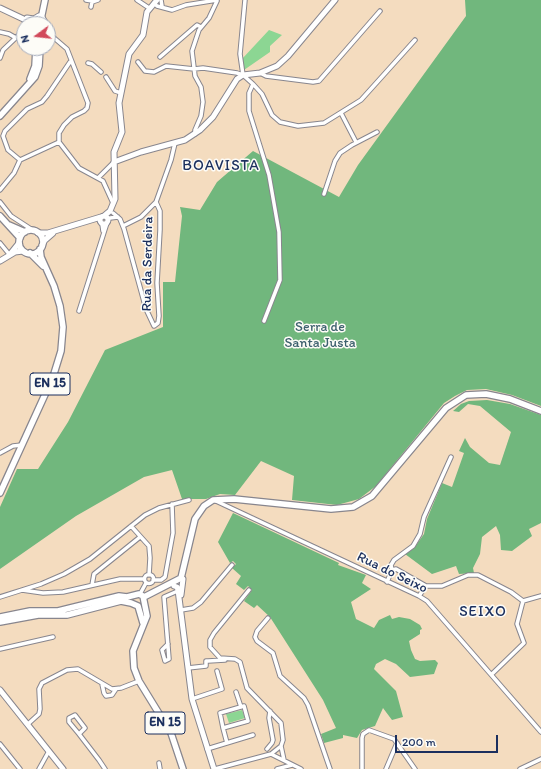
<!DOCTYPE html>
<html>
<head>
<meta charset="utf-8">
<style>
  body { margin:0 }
  #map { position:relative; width:541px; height:769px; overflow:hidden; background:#f4dcbf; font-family:Itim,sans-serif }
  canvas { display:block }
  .north { position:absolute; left:16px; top:16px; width:40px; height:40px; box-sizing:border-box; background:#fdfcf7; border:1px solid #a3aaba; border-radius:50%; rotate:255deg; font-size:11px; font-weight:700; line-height:16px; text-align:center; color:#1b2f5e }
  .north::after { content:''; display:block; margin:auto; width:14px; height:18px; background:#d1495b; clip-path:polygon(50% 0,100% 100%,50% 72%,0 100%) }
  .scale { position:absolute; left:395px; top:735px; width:103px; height:18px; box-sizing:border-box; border:2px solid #1b2f5e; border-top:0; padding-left:5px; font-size:12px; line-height:14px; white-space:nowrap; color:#1b2f5e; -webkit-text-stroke:3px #fdfcf7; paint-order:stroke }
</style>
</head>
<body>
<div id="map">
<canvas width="541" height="769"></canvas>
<div class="north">N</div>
<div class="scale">200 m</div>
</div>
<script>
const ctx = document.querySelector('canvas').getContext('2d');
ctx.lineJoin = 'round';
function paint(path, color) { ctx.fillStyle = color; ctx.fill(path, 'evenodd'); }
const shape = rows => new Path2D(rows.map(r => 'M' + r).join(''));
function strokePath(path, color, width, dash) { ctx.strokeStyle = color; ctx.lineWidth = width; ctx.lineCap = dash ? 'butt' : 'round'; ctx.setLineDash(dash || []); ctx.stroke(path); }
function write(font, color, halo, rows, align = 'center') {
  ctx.font = font + ' Itim,sans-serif'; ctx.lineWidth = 3; ctx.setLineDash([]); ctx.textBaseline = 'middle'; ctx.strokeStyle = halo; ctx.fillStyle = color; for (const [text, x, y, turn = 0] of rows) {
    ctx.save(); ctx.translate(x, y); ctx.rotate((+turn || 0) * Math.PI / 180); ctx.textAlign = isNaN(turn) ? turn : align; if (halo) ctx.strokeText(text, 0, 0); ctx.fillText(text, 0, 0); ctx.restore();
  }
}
const green = shape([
  [269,30,282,35,270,46,270,52,244,70,242,59],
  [242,710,245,718,229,723,226,714]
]);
const forest = shape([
  [465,0,541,0,541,406,512,395,486,389,467,390,455,396,444,403,376,486,359,499,337,505,292,500,294,476,261,461,235,495,220,494,206,499,182,499,172,470,144,477,76,516,0,569,0,507,17,469,38,469,68,422,105,350,163,327,163,282,175,282,182,216,180,207,200,210,217,182,253,151,339,197,358,165,466,16],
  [487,400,510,404,541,415,541,523,529,529,532,536,512,551,501,550,500,535,496,526,482,537,480,554,473,568,474,573,459,574,456,566,432,574,405,554,414,548,424,534,427,519,442,483,452,487,464,453,459,451,465,438,470,447,489,463,500,465,511,432,480,406,468,404,459,412,453,411,461,404,469,401],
  [233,513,339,563,338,565,366,575,362,583,371,589,351,602,356,619,374,628,379,620,390,615,392,619,399,617,410,619,420,625,422,629,420,630,420,634,409,641,411,650,415,659,420,661,435,660,438,663,434,674,410,677,396,664,385,659,376,664,374,669,396,691,403,717,392,720,383,708,375,726,362,730,357,738,343,735,343,738,324,743,321,734,336,728,323,700,270,617,257,605,254,608,244,601,252,590,248,586,244,590,236,584,241,576,232,568,236,564,233,561,230,563,218,542]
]);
const street = shape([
  [86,0,92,1],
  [137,0,149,8],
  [161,0,162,6],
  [154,3,157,6,172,10,186,5,217,0],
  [91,7,92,2,98,0],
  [42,16,47,24],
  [48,28,53,37,67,49,88,103,87,108,84,111,72,117,64,125,59,133,59,142,79,168,103,181,113,203],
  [0,32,9,34,16,38],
  [160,57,197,25,201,27],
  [0,58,3,50,24,30],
  [138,62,145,71,154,72,166,66,194,69,203,68,237,73,243,75,253,84,249,93,249,111,269,175,279,232,280,280,264,321],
  [88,63,92,64,101,72],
  [260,73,266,76,313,82,319,81,380,11],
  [243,75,240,54,245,0],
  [106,77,115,91,121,93],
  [253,84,262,94,272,115,280,122,298,126,324,123,361,100,415,40],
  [341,113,356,142],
  [195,134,195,130,201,116,203,102,201,87,195,76,192,51,199,30,209,18,217,1],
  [59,142,20,160,8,150,3,136,5,131,27,109,42,102,47,96,70,62],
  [98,178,114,162],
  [0,190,14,173,20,160],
  [324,194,335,161,340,153,352,145,377,132],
  [0,202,11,216,34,231],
  [113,213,120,219,124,229,146,309,154,326,158,323,159,316,157,283,160,230,160,211,156,202],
  [110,218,118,217],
  [102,224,103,231],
  [123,226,141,217,156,202,171,160,175,143],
  [0,243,9,254],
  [79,311,107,223],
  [0,453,13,446,22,445],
  [216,501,419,596,427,601,541,732],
  [131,526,149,546,150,558,149,575],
  [392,570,391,565,394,560,413,546,420,534,424,517,451,457],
  '144.5 579a4.5 4.5 0 1 1 9 0a4.5 4.5 0 1 1-9 0Z',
  [153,580,161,580,165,577,173,533,172,504],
  [387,582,392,570,396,569,426,586,419,596],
  [92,585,94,574,140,537],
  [426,586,442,586,468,575,478,575,511,592,523,601,541,596],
  [22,590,43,593,63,592,120,579,144,579],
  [140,594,146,583],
  [0,597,41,584,64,574,90,559,145,515,159,508,189,500],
  [181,610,193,608,201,602,232,565],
  [268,618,257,631,255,637,257,641,273,653,280,676,304,698,308,705,330,769],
  [168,644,162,650,165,661,169,659,164,597,180,590],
  [0,649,53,637],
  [188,668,206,666,206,661,208,661,225,660],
  [492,674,524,643,517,624,523,601],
  [102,684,104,693,106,696,112,695,116,689],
  [236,692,241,707],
  [192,699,222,689,217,671],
  [28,724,39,714,40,709,39,689,42,683,67,670,78,669,112,689,121,688,139,681],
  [223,728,248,721,244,706,220,713,223,728,227,743],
  [79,734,85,728,75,715,69,718,69,722,79,734,99,760,105,769],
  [0,744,20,769],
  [281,746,284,760],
  [207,749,253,735],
  [267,749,272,743,273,740,269,718,270,711],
  [271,754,301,769],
  [159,763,160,769],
  [39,769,49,751],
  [215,769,271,754,281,746,283,740,281,723,247,688,240,662,235,659,220,658,210,647,210,640,214,633,249,590],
  [277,769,292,765],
  [362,769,362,738,363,734,369,730,394,739,415,769],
  [386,769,397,743],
  [520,769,541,759]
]);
const secondary = shape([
  [0,8,34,24],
  [27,18,34,19,39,16],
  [114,162,141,152,185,140,200,130,213,117,237,79,243,75,260,73,277,66,288,56,335,0],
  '100 220a4 4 0 1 1 8 0a4 4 0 1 1-8 0Z',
  [104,216,110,211,115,199,114,152,122,132,119,103,129,54,143,35,147,12,157,0],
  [38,233,48,233,101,217],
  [42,245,45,240,53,233],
  [11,253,19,243],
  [0,261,15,252,23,251],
  [174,586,177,587,178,590,192,699,214,769],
  [181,595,183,579],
  [0,690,63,769]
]);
const primary = shape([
  [40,24,45,0],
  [30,79,35,66,36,48],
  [0,116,35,77,39,66,40,48],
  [0,216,20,238],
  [9,225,25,232],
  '19 242a12 12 0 1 1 24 0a12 12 0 1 1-24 0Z',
  [30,253,43,266],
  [0,493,53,377,61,351,63,327,60,306,54,286,41,257,40,249],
  [144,597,181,578,195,519,204,506,213,500,234,499,331,509,353,507,372,496,446,408,466,395,486,394,510,399,541,411],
  [138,606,143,623],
  [0,617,30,611,58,611,119,596,127,597,139,594,143,596,147,616,133,651,134,668,139,681,171,733,183,769],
  [0,622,38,615,67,615,121,601,131,603,138,606]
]);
const shields = [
  [50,384,40],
  [165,723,40]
];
const shieldNames = [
  ["EN 15",50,384],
  ["EN 15",165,723]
];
const streetNames = [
  ["Rua da Serdeira",148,264,-89],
  ["Rua do Seixo",392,573,26]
];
const parkNames = [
  ["Serra de",320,327],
  ["Santa Justa",320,343]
];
const neighbourhoodNames = [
  ["BOAVISTA",221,166],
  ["SEIXO",483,612]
];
paint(green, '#8cd693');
paint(forest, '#71b77d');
strokePath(street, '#88868e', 5.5);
strokePath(secondary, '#88868e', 7);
strokePath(primary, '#88868e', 8);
strokePath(street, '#fff', 3.5);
strokePath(secondary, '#fff', 5);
strokePath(primary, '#fff', 5.5);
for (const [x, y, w] of shields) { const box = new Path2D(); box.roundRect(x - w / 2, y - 11, w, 22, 3); ctx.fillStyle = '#fdfcf7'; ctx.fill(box); strokePath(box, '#1b2f5e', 1); }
write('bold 13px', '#1b2f5e', null, shieldNames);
write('14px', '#1b2f5e', '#fdfcf7', streetNames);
write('14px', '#3d616e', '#fdfcf7', parkNames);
ctx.letterSpacing = '1px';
write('15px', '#1b2f5e', '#fdfcf7', neighbourhoodNames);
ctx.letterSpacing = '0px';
</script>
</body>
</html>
